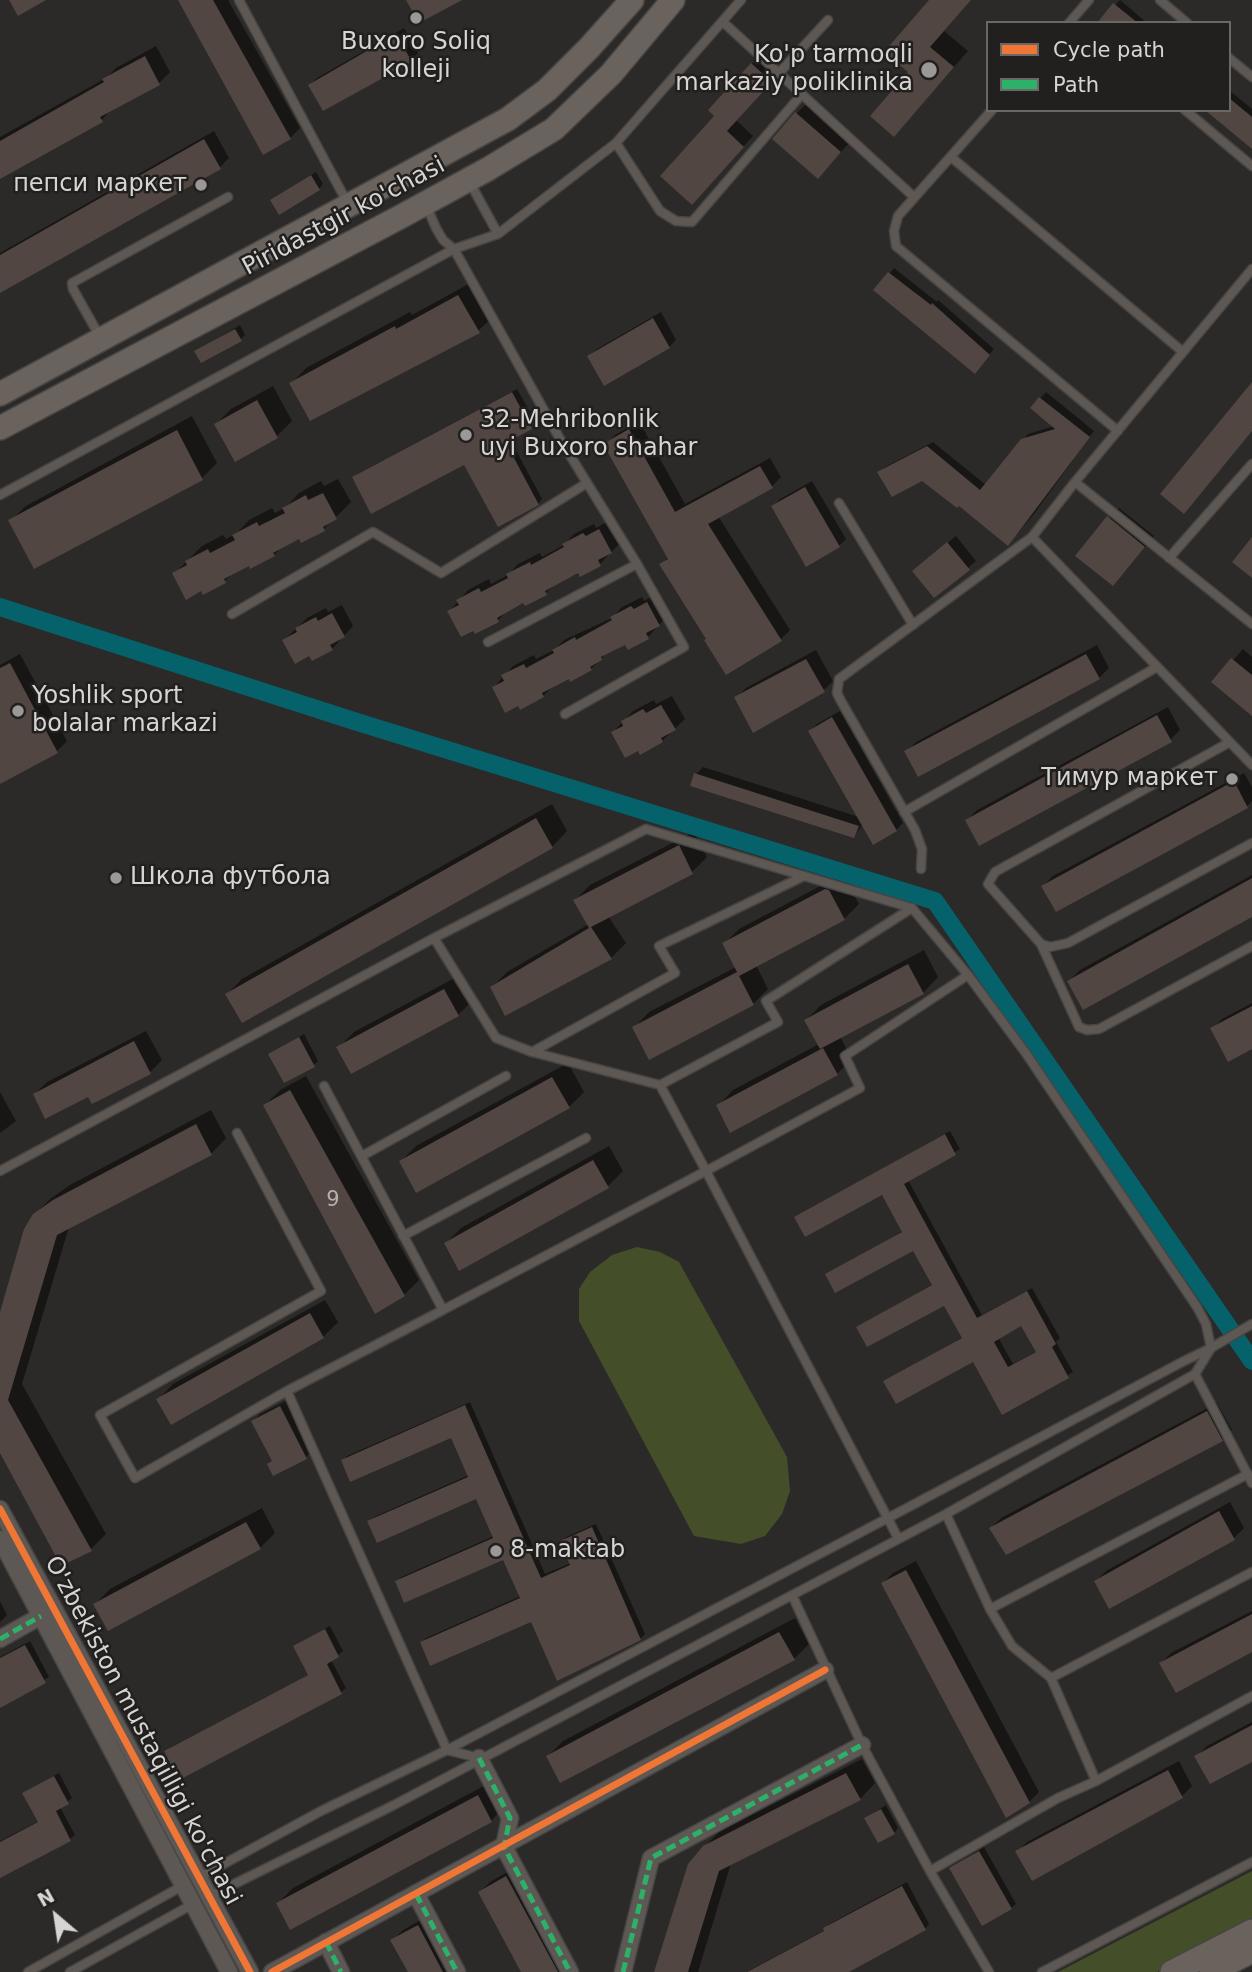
<!DOCTYPE html>
<html>
<head>
<meta charset="utf-8">
<style>
  body { margin:0 }
  #map { position:relative; width:1252px; height:1972px; overflow:hidden; background:#2b2a29; font-family:"DejaVu Sans",sans-serif }
  canvas { display:block }
  .legend { position:absolute; left:986px; top:21px; width:245px; height:91px; box-sizing:border-box; background:#22201e; border:2px solid #6a6866; margin:0; padding:9px 12px; list-style:none; font-size:21px; color:#d6d5d3 }
  .legend li { display:flex; align-items:center; gap:14px; height:35px }
  .legend b { width:35px; border:2px solid #6a6866 }
  .north { position:absolute; left:21px; top:1881px; width:70px; height:70px; -webkit-text-stroke:5px #22201e; paint-order:stroke; rotate:331deg; font-size:19px; font-weight:700; line-height:28px; text-align:center; color:#d6d5d3 }
  .north::after { content:''; display:block; margin:auto; width:24px; height:32px; background:#d6d5d3; clip-path:polygon(50% 0,100% 100%,50% 72%,0 100%) }
</style>
</head>
<body>
<div id="map">
<canvas width="1252" height="1972"></canvas>
<ul class="legend">
<li><b style="height:9px;background:#f07635"></b>Cycle path</li>
<li><b style="height:9px;background:#2db169"></b>Path</li>
</ul>
<div class="north">N</div>
</div>
<script>
const ctx = document.querySelector('canvas').getContext('2d');
ctx.lineJoin = 'round';
function paint(path, color) { ctx.fillStyle = color; ctx.fill(path, 'evenodd'); }
const shape = rows => new Path2D(rows.map(r => 'M' + r).join(''));
function strokePath(path, color, width, dash) { ctx.strokeStyle = color; ctx.lineWidth = width; ctx.lineCap = dash ? 'butt' : 'round'; ctx.setLineDash(dash || []); ctx.stroke(path); }
function write(font, color, halo, rows, align = 'center') {
  ctx.font = font + ' "DejaVu Sans",sans-serif'; ctx.lineWidth = 5; ctx.setLineDash([]); ctx.textBaseline = 'middle'; ctx.strokeStyle = halo; ctx.fillStyle = color; for (const [text, x, y, turn = 0] of rows) {
    ctx.save(); ctx.translate(x, y); ctx.rotate((+turn || 0) * Math.PI / 180); ctx.textAlign = isNaN(turn) ? turn : align; if (halo) ctx.strokeText(text, 0, 0); ctx.fillText(text, 0, 0); ctx.restore();
  }
}
const green = shape([
  [637,1247,660,1252,679,1262,787,1457,790,1491,782,1514,765,1536,741,1544,694,1536,579,1321,579,1289,590,1272,612,1255],
  [1252,1871,1252,1923,1157,1972,1058,1972]
]);
const shadow = shape([
  [184,0,228,0,300,128,290,138],
  [931,0,971,0,944,31,968,51,894,135],
  [1120,0,1147,23,1100,22],
  [404,28,418,53,411,61,310,85,317,78],
  [156,46,170,72,159,83,112,108,102,120,0,177,0,137,106,78,116,68],
  [762,54,781,71,736,120,753,136,702,192,717,116,752,64],
  [1229,90,1252,109,1252,147,1229,110],
  [806,104,850,142,828,166,796,114],
  [214,131,229,158,220,167,0,291,0,253],
  [316,172,323,184,319,189,277,196],
  [894,268,937,302,938,300,994,349,979,367,876,290],
  [474,281,494,316,478,331,291,384,306,368,410,312,412,315],
  [661,312,676,340,669,347,589,356,597,349],
  [240,325,245,335,241,339,197,351],
  [273,386,292,421,277,436,235,460,216,424,231,409],
  [517,389,536,423,510,439,542,499,538,504,465,462,354,478,359,473],
  [1046,392,1094,431,1071,459,1073,460,1034,514,1008,544,959,504,922,479,879,472,885,467,933,442,986,485,1028,434,1054,426,1032,408],
  [192,416,217,463,202,478,10,521,26,506],
  [639,421,685,504,770,458,781,477,772,486,718,516,790,630,781,639,661,564,669,557,606,444,615,435],
  [338,479,351,502,324,529,300,537,284,545,274,555,235,571,225,581,174,574,202,546,223,535,226,539,237,533,249,520,272,508,275,513,286,507,299,493,321,481,324,486],
  [812,481,846,539,839,546,773,507,780,499],
  [1119,508,1154,536,1123,574,1109,518],
  [610,520,621,542,600,564,579,571,556,583,546,593,524,601,508,610,498,620,449,612,468,590,489,579,491,584,508,575,518,564,540,553,542,557,564,545,574,534,594,524,596,528],
  [956,536,976,561,968,568,922,564],
  [658,593,669,614,648,637,625,642,609,651,591,669,569,676,553,686,543,696,494,687,513,666,534,655,536,659,554,650,564,640,612,618,622,607,642,597,644,601],
  [342,605,353,626,332,649,313,659,310,654,284,640,307,618,326,608,328,612],
  [1097,645,1109,668,1099,678,906,752,916,742],
  [1243,649,1252,657,1252,714,1214,682],
  [816,650,833,681,823,691,736,698,746,688],
  [20,654,67,741,57,751,0,782,0,665],
  [672,696,685,719,662,741,613,732,633,711,654,700,656,704],
  [1168,707,1180,730,1170,740,967,820,977,810],
  [840,711,903,823,896,830,863,824,854,836,696,774,703,767,859,817,810,731,817,724],
  [1244,773,1252,787,1252,801,1247,806,1043,886,1053,876],
  [552,804,567,831,552,847,227,994,242,979],
  [694,832,707,857,692,872,608,916,626,943,611,958,492,987,507,972,589,924,575,900,590,885],
  [841,875,844,876,859,904,844,919,756,965,768,989,753,1004,634,1028,649,1012,736,967,724,944,739,929],
  [1252,875,1252,913,1069,981,1080,970],
  [924,950,938,977,923,993,840,1037,852,1059,837,1074,718,1106,733,1090,819,1044,806,1020,821,1005],
  [460,975,473,1000,458,1015,339,1047,354,1032],
  [1252,1003,1252,1047,1212,1029,1222,1019],
  [146,1031,162,1060,150,1072,89,1094,35,1094,47,1082],
  [304,1034,318,1061,314,1065,270,1054],
  [568,1063,584,1092,569,1107,401,1161,416,1146],
  [306,1076,419,1280,404,1295,265,1105,280,1090],
  [0,1092,16,1121,0,1133],
  [211,1110,226,1138,211,1154,69,1227,22,1384,106,1534,91,1549,0,1449,0,1318,34,1215,50,1199,70,1185],
  [950,1131,960,1149,908,1180,982,1315,1032,1288,1060,1338,1056,1342,1073,1372,1003,1412,974,1359,885,1381,963,1337,944,1303,858,1327,933,1284,914,1249,827,1275,903,1231,883,1193,797,1217],
  [1022,1324,1037,1351,1013,1364,998,1337],
  [609,1146,623,1171,608,1186,446,1243,461,1228],
  [325,1300,338,1322,323,1337,158,1400,173,1384],
  [286,1401,312,1451,306,1457,274,1459,254,1421,260,1414],
  [470,1402,545,1574,571,1563,562,1542,566,1537,596,1524,645,1634,640,1639,531,1620,422,1642,426,1638,521,1596,504,1557,397,1582,401,1577,494,1536,477,1497,369,1522,374,1517,469,1475,452,1436,343,1460,347,1456],
  [1217,1403,1232,1430,1222,1440,991,1528,1001,1518],
  [1230,1502,1244,1528,1234,1538,1096,1581,1106,1571],
  [262,1508,275,1533,260,1548,95,1604,110,1589],
  [916,1561,1039,1792,1029,1802,883,1583,893,1573],
  [0,1601,7,1615,0,1622],
  [1252,1611,1252,1650,1161,1663,1171,1653],
  [795,1618,809,1644,794,1659,548,1756,563,1741],
  [330,1626,343,1651,331,1660,346,1688,341,1692,180,1778,166,1752,171,1747,310,1674,295,1646],
  [30,1641,49,1677,0,1706,0,1657],
  [1252,1722,1252,1760,1197,1756,1207,1746],
  [862,1759,875,1783,860,1799,731,1863,698,1972,656,1972,704,1847,720,1831],
  [1179,1761,1192,1786,1182,1796,1017,1852,1027,1842],
  [59,1773,72,1798,60,1807,75,1835,70,1839,0,1876,0,1841,39,1821,24,1793],
  [493,1781,506,1805,491,1821,278,1903,293,1888],
  [886,1805,898,1828,894,1833,866,1818],
  [984,1847,1016,1904,1011,1908,951,1868],
  [516,1867,573,1972,523,1972,480,1892,490,1882],
  [907,1882,929,1924,925,1929,843,1972,746,1972,825,1930,829,1924],
  [428,1916,459,1972,410,1972,393,1940,403,1930]
]);
const canal = shape([
  [0,607,354,721,935,901,1252,1361]
]);
const building = shape([
  [9,0,46,0,18,16],
  [178,0,213,0,291,139,263,155],
  [406,0,462,0,419,23],
  [929,0,971,0,930,47,954,67,894,137,870,116,908,72,884,52],
  [1113,3,1138,23,1097,23],
  [396,34,412,62,323,111,308,85],
  [145,56,160,85,100,117,103,122,0,179,0,141,104,82,102,79],
  [751,63,772,82,727,131,744,147,692,205,660,176,714,116,708,110],
  [1229,98,1252,117,1252,149,1205,110,1229,110],
  [795,112,841,152,818,179,772,139],
  [204,139,221,169,0,293,0,255],
  [311,175,320,190,279,215,270,200],
  [888,272,931,305,932,303,990,355,975,374,873,290],
  [458,295,480,333,310,421,289,383,395,326,396,329],
  [653,318,670,348,604,386,587,356],
  [235,329,242,341,201,363,194,351],
  [1252,382,1252,431,1184,514,1160,494],
  [512,392,532,429,506,443,539,505,498,527,464,465,371,514,352,477],
  [1039,397,1090,437,1008,546,959,506,957,508,922,481,892,497,877,472,927,446,980,490,1021,439,1055,429,1030,408],
  [257,400,278,438,235,462,214,424],
  [629,429,675,512,760,466,773,488,708,524,782,641,726,675,704,640,706,639,659,564,668,559,603,444],
  [177,430,203,480,34,569,8,520],
  [805,487,840,547,806,567,771,506],
  [323,493,337,519,323,527,325,531,301,543,299,539,273,553,275,556,250,569,249,566,224,579,226,583,203,595,201,591,186,600,172,573,187,565,185,561,208,549,210,553,235,540,232,535,257,522,259,526,285,513,282,508,306,495,308,500],
  [1107,516,1145,547,1113,586,1075,556],
  [599,529,612,553,598,560,601,566,580,577,578,573,545,591,547,595,525,606,523,603,497,618,499,622,475,634,473,631,461,637,447,611,459,605,456,600,479,588,481,592,508,578,506,574,530,562,531,565,564,547,562,544,583,533,586,536],
  [1252,537,1252,578,1232,562],
  [947,542,970,570,934,598,912,571],
  [647,602,660,626,646,633,649,639,628,650,625,645,601,657,602,660,590,667,592,670,570,682,569,679,542,693,544,697,520,710,518,706,505,713,492,687,504,681,501,675,524,664,526,668,554,653,552,650,575,637,576,640,612,620,610,617,631,606,634,609],
  [332,613,345,637,330,645,333,650,312,661,309,656,295,664,282,640,297,632,295,628,316,617,318,621],
  [1086,654,1100,679,918,777,904,751],
  [1231,658,1252,675,1252,716,1211,682],
  [806,659,825,692,753,733,734,697],
  [10,663,58,753,0,784,0,668],
  [661,705,676,730,661,738,663,742,640,755,638,751,625,758,611,732,623,726,621,721,643,709,646,713],
  [1157,715,1172,742,979,846,965,820],
  [832,717,897,831,873,845,808,731],
  [694,773,859,826,854,838,690,786],
  [1234,781,1248,808,1056,912,1041,886],
  [536,818,553,848,242,1023,225,994],
  [679,845,693,874,591,927,612,959,505,1016,490,987,589,928,573,900],
  [1252,878,1252,917,1083,1010,1067,981],
  [825,889,829,890,845,920,739,976,722,943],
  [908,964,924,994,820,1049,804,1020],
  [737,972,754,1005,649,1060,632,1027],
  [444,989,459,1016,351,1074,336,1047],
  [1252,1006,1252,1049,1228,1062,1210,1028],
  [299,1037,315,1067,284,1083,268,1054],
  [134,1041,151,1074,92,1104,88,1097,45,1119,33,1094],
  [823,1048,838,1075,730,1133,716,1105],
  [552,1077,570,1108,416,1193,399,1161],
  [290,1090,405,1296,375,1314,263,1105],
  [196,1124,212,1155,57,1235,8,1400,92,1551,61,1566,0,1453,0,1312,24,1229,33,1214,53,1200],
  [945,1134,956,1155,904,1184,977,1318,1027,1291,1056,1344,1052,1347,1069,1378,1002,1415,973,1362,896,1404,883,1381,962,1338,944,1306,867,1347,856,1327,932,1285,913,1251,835,1293,825,1274,902,1232,882,1195,805,1237,794,1217],
  [1021,1326,1036,1352,1008,1367,994,1342],
  [593,1160,609,1188,459,1271,444,1243],
  [310,1313,324,1338,171,1425,156,1399],
  [465,1405,541,1578,570,1565,560,1541,592,1527,641,1640,557,1681,531,1622,430,1666,420,1642,520,1598,503,1560,404,1603,395,1581,493,1538,476,1499,377,1543,367,1521,468,1477,451,1438,350,1482,341,1460],
  [280,1406,307,1459,273,1476,267,1464,272,1461,251,1421],
  [1207,1411,1223,1441,1006,1555,989,1528],
  [1219,1511,1235,1540,1109,1609,1094,1581],
  [246,1522,261,1549,108,1631,93,1604],
  [906,1570,1030,1803,1006,1818,881,1583],
  [1252,1614,1252,1652,1176,1693,1159,1663],
  [325,1629,339,1657,327,1664,342,1694,179,1780,164,1751,308,1675,293,1646],
  [779,1632,795,1660,560,1783,546,1756],
  [25,1645,46,1683,0,1708,0,1658],
  [1252,1725,1252,1762,1210,1784,1194,1756],
  [1168,1770,1183,1798,1032,1881,1015,1851],
  [846,1773,861,1800,719,1871,688,1972,654,1972,688,1864,703,1846],
  [54,1776,69,1804,56,1811,71,1841,0,1878,0,1842,38,1822,22,1793],
  [478,1795,492,1822,290,1930,276,1903],
  [881,1809,895,1834,878,1843,864,1818],
  [979,1851,1012,1909,982,1926,949,1868],
  [506,1876,558,1972,521,1972,478,1892],
  [902,1886,926,1930,849,1972,747,1972,824,1931,823,1928],
  [418,1925,443,1972,408,1972,390,1940]
]);
const service = shape([
  [239,0,348,204],
  [1160,0,1187,23],
  [723,22,914,197],
  [1069,23,1089,0],
  [1229,58,1252,77],
  [779,73,828,20],
  [992,110,898,216,894,231,896,246,1118,431],
  [1185,110,1252,166],
  [616,143,660,211,676,221,692,222,802,94],
  [951,157,1183,352],
  [469,181,498,234],
  [426,205,436,228,443,240,454,249,560,439,637,564,684,647,565,714],
  [100,337,73,289,72,283,228,197],
  [1075,482,1252,624],
  [0,495,454,249,498,234,616,143,741,0],
  [839,503,913,625],
  [1032,537,1252,765],
  [1169,558,1252,464],
  [232,614,373,532,441,573,587,483],
  [488,642,637,564],
  [1230,742,995,872,988,884,1041,944,1050,947,1068,943,1252,843],
  [904,812,1157,667],
  [921,869,922,849,915,830,841,701,837,693,839,679,1032,537,1075,482,1252,269],
  [1041,944,1079,1027,1087,1030,1099,1029,1252,946],
  [660,1085,532,1052,675,973,659,946,804,876],
  [324,1086,443,1310,706,1171,660,1085,778,1022,766,1001,912,908],
  [237,1133,321,1291,100,1415,135,1478,287,1391,443,1310],
  [362,1156,506,1076],
  [0,1171,434,938],
  [403,1236,586,1138],
  [1195,1374,1252,1483],
  [287,1391,447,1750,479,1758],
  [946,1514,990,1609,1248,1474],
  [898,1538,706,1171,860,1088,845,1056,968,975],
  [792,1595,862,1745,930,1871,989,1972],
  [990,1609,1012,1646,1051,1678],
  [1096,1781,1051,1678,1252,1572],
  [930,1871,1058,1798,1096,1781,1252,1696],
  [198,1878,321,1811,447,1750,888,1518,1184,1361,1211,1348,1252,1324],
  [208,1897,392,1806,946,1514,1195,1374,1211,1348,1206,1324,1197,1307,1025,1052,968,975,912,908,646,829,434,938,496,1038,532,1052],
  [28,1972,184,1885],
  [70,1972,193,1904],
  [1042,1972,1252,1862]
]);
const minor = shape([
  [0,1509,250,1972],
  [0,1539,229,1972],
  [0,1639,41,1616],
  [479,1758,510,1818,504,1847,570,1972],
  [416,1894,457,1972],
  [326,1942,341,1972],
  [272,1972,825,1670],
  [623,1972,651,1858,862,1745]
]);
const secondary = shape([
  [0,394,508,119,547,90,589,48,632,0],
  [0,428,402,216,488,169,554,129,611,74,673,0],
  [1172,1972,1252,1931],
  [1211,1972,1252,1951]
]);
const quiet = shape([
  [0,1639,41,1616],
  [479,1758,510,1818,504,1847,570,1972],
  [416,1894,457,1972],
  [326,1942,341,1972],
  [623,1972,651,1858,862,1745]
]);
const cycleway = shape([
  [0,1509,250,1972],
  [272,1972,825,1670]
]);
const markers = [
  [416,18,7,"#9a9998"],
  [929,70,9,"#9a9998"],
  [201,185,7,"#9a9998"],
  [466,435,7,"#9a9998"],
  [18,711,7,"#9a9998"],
  [1232,779,7,"#9a9998"],
  [116,878,7,"#9a9998"],
  [496,1551,7,"#9a9998"]
];
const numberNames = [
  ["9",333,1201]
];
const poiNames = [
  ["Buxoro Soliq",416,43,"center"],
  ["kolleji",416,71,"center"],
  ["Ko'p tarmoqli",913,56,"right"],
  ["markaziy poliklinika",913,84,"right"],
  ["пепси маркет",187,185,"right"],
  ["32-Mehribonlik",480,421],
  ["uyi Buxoro shahar",480,449],
  ["Yoshlik sport",32,697],
  ["bolalar markazi",32,725],
  ["Тимур маркет",1218,779,"right"],
  ["Школа футбола",130,878],
  ["8-maktab",510,1551]
];
const streetNames = [
  ["Piridastgir ko'chasi",344,217,-28],
  ["O'zbekiston mustaqilligi ko'chasi",142,1731,62]
];
paint(green, '#444f29');
paint(shadow, '#0007');
strokePath(canal, '#05626b', 18);
paint(building, '#524643');
strokePath(service, '#464544', 11);
strokePath(minor, '#464544', 19);
strokePath(secondary, '#464544', 26);
strokePath(service, '#5e5854', 8);
strokePath(minor, '#5e5854', 16);
strokePath(secondary, '#6a625c', 23);
strokePath(quiet, '#2db169', 5, [10, 5]);
strokePath(cycleway, '#f07635', 7);
for (const [x, y, r, color] of markers) { const dot = new Path2D(); dot.arc(x, y, r, 0, 2 * Math.PI); ctx.fillStyle = color; ctx.fill(dot); strokePath(dot, '#22201e', 2.5); }
write('21px', '#b5b1af', null, numberNames);
write('24px', '#d6d5d3', '#22201e', poiNames, 'left');
write('24px', '#d6d5d3', '#22201e', streetNames);
</script>
</body>
</html>
